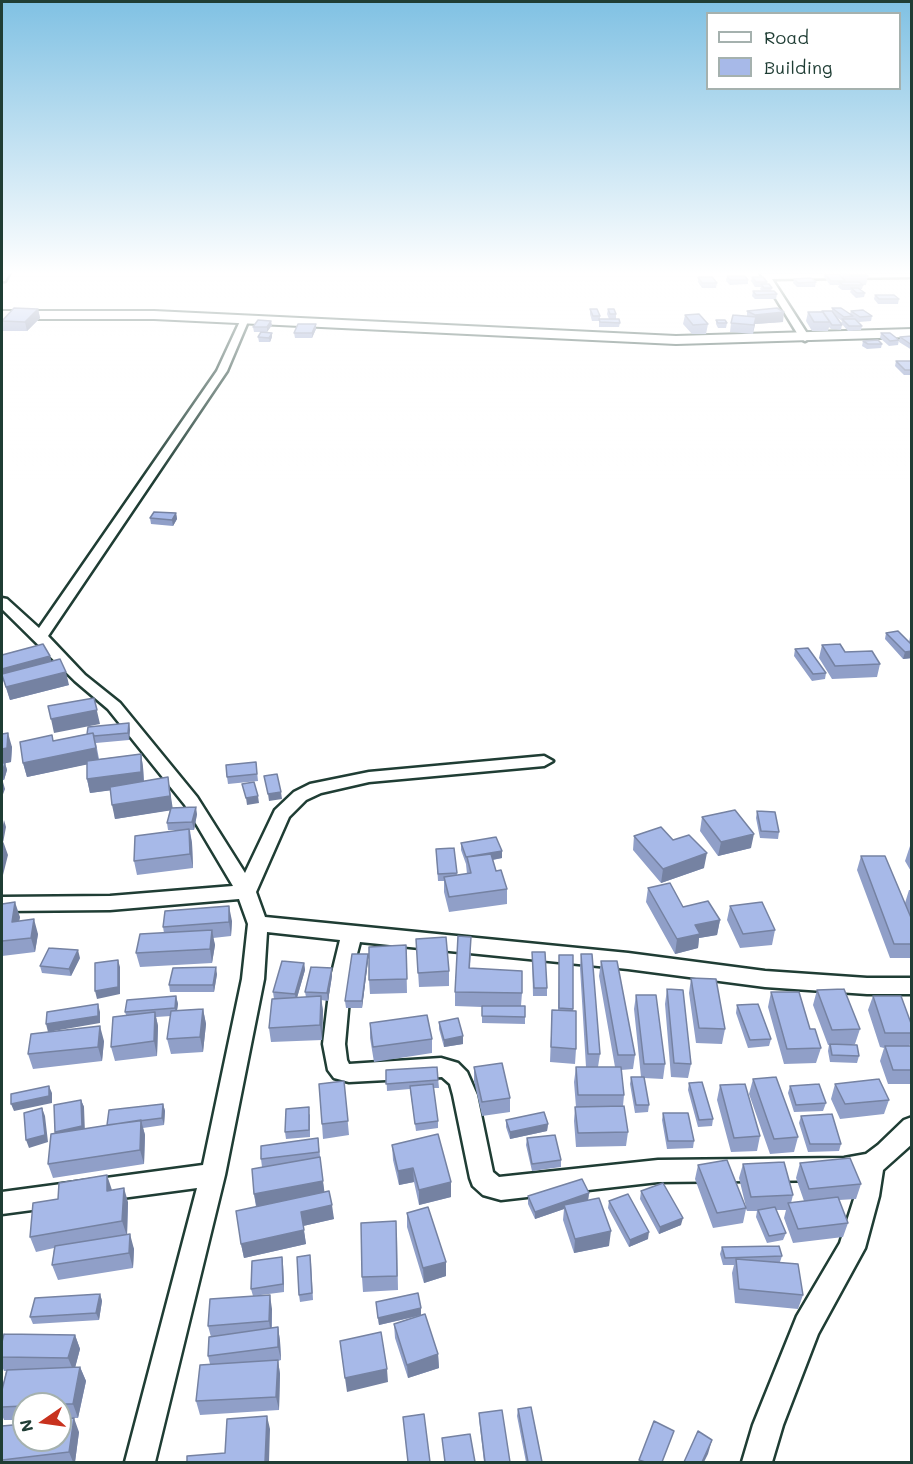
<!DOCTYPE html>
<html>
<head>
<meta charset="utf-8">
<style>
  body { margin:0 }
  #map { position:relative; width:913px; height:1464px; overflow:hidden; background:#fff; font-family:Mali,sans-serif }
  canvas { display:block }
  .frame { position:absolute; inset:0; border:3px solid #1f3d34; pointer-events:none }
  .legend { position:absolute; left:706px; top:12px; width:195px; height:78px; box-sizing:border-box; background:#fff; border:2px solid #a5b1ae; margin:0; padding:8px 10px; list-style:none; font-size:18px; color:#1f3d34 }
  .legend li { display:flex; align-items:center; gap:12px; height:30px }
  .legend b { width:30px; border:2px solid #a5b1ae }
  .north { position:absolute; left:12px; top:1392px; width:60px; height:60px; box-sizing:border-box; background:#fff; border:2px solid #a5b1ae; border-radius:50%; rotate:257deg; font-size:16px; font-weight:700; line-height:24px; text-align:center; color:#1f3d34 }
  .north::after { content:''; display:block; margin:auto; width:21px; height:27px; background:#c8321e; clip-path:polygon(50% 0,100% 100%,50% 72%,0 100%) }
</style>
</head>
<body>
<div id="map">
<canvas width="913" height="1464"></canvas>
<div class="frame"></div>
<ul class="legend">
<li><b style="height:8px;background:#fff"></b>Road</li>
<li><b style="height:16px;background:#a7b9e8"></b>Building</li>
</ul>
<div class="north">N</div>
</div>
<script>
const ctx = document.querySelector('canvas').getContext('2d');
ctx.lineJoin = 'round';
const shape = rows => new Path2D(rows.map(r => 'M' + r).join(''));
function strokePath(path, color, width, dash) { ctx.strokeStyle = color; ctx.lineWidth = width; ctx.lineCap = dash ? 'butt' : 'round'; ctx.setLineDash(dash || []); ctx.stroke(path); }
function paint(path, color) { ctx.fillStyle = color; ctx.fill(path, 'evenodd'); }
const street = shape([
  [2,274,9,274,5,281,2,281,2,274],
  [761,274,912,274,912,277,772,279,810,338,805,341,800,338,761,274],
  [242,317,249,319,227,371,48,636,85,675,120,703,197,797,245,873,275,810,294,792,310,784,369,772,544,756,553,761,544,766,369,782,321,793,306,800,289,817,256,892,265,917,628,953,765,971,867,978,912,978,912,994,867,994,765,987,628,969,360,942,351,977,345,1044,347,1060,349,1064,441,1058,458,1063,467,1072,477,1095,493,1172,499,1177,658,1160,844,1158,866,1154,878,1145,904,1120,912,1117,912,1144,883,1170,879,1196,865,1248,818,1334,783,1425,772,1462,742,1462,753,1425,797,1316,840,1243,855,1196,857,1177,844,1180,658,1182,501,1200,483,1195,473,1186,470,1178,453,1095,450,1084,442,1077,349,1082,334,1078,328,1070,323,1044,331,977,340,940,267,932,264,979,225,1175,155,1462,125,1462,197,1188,2,1214,2,1192,203,1165,242,979,248,924,239,899,110,910,2,911,2,897,110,896,233,886,185,805,108,709,75,681,2,609,2,598,7,599,39,628,217,371,242,317]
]);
const secondary = shape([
  [2,311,154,311,676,336,912,329,912,337,676,344,154,319,2,319,2,311]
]);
const wall = shape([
  [824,274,839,274,845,281,844,282,847,282,842,277,843,274,865,274,868,276,866,285,863,285,862,289,860,289,865,293,864,297,856,298,850,292,851,290,842,290,838,287,839,285,830,285,824,277],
  [727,276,748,280,748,284,730,285,726,281],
  [698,277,717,283,716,288,702,288,698,282],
  [752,277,767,282,767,284,772,288,771,291,777,294,776,299,755,299,752,296,753,291,762,291,760,289,761,287,755,287,751,281],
  [794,279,816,282,815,287,797,287,793,283],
  [875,295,899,299,898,304,878,304,874,299],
  [832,308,850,314,851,311,872,316,871,321,859,322,856,320,862,326,861,330,848,331,841,323,842,321,835,316,842,325,841,330,831,329,829,327,828,331,812,331,806,321,808,312,832,311],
  [38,309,40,318,27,331,3,331,2,320],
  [590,309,600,316,600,319,620,323,619,327,599,327,599,321,592,321,590,314],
  [608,309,616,314,616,319,609,319,607,314],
  [747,311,783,322,755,324,753,334,730,332,731,323,747,316],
  [685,315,708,324,706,334,692,334,683,324],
  [716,320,727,323,726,328,718,328,716,324],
  [272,325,267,332,254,332,253,327],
  [316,329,312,338,295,338,294,333],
  [881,333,899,340,898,345,889,346,880,338],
  [912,336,912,350,899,342,900,337],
  [258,337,272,337,270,342,259,342],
  [863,341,882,344,881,348,867,349,862,346],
  [896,361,912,361,912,375,904,375,895,366],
  [176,513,177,519,173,526,151,524,150,518],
  [886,633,909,642,910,637,912,637,912,658,903,659,885,639],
  [822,645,880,664,877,677,832,679,819,658],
  [795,649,826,673,825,679,812,681,794,656],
  [2,655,50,656,51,661,69,685,10,700,2,676],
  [129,723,130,730,129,740,96,743,99,759,141,754,143,767,144,781,168,777,172,808,197,814,194,830,190,830,192,843,193,868,137,875,134,861,186,830,168,830,167,823,170,810,115,819,111,790,90,793,87,779,87,764,27,777,23,763,52,735,53,741,87,734],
  [2,734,12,747,11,762,5,763,7,770,4,780,2,780],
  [256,762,258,781,228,784,227,777],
  [757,811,779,832,778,839,760,838,756,818],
  [702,817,751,848,718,856,700,831],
  [634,836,673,840,704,868,661,883,633,850],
  [461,843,502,851,502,858,493,860,496,871,507,889,507,904,449,912,444,892,444,881,438,881,436,849,454,848,457,875,467,874,466,864,461,850],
  [910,846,912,846,912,873,905,861],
  [861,856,905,903,909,890,912,890,912,958,890,958,857,870],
  [648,888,683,907,720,920,717,935,699,938,698,948,675,954,646,902],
  [2,904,20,917,19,921,38,934,35,952,2,956],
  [730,906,775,930,772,945,740,948,727,920],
  [232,921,231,936,213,938,215,945,212,963,140,967,136,953,164,933,163,927],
  [416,939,449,971,449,986,419,987],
  [406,945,407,993,370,994,369,980],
  [471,951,470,968,522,993,521,1006,525,1017,525,1024,482,1023,482,1007,455,1006,455,992],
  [532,952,547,988,547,996,533,996],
  [581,954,600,1054,598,1067,615,1067,599,976,601,961,635,1055,633,1069,621,1070,624,1095,623,1106,628,1132,626,1146,576,1147,574,1121,575,1107,576,1107,574,1082,576,1067,586,1067,580,968],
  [573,955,573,1011,576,1049,575,1064,550,1062,552,1010,558,1010,559,962],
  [80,958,71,976,42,973,40,966],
  [368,961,362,1008,346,1008,345,1001],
  [304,963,305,970,297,998,306,997,305,992,332,968,332,976,328,1001,321,1000,323,1011,322,1040,271,1042,269,1028,274,999,273,992],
  [217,974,214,992,170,992,169,985],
  [691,978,725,1029,722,1044,696,1043,689,993],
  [667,989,691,1064,688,1078,671,1077,665,1004],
  [817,990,860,1029,855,1044,841,1045,859,1056,857,1063,830,1062,828,1051,829,1045,828,1045,813,1005],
  [771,992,810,1029,821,1048,816,1063,784,1064,768,1007],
  [636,995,665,1064,663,1079,644,1078,649,1105,648,1112,635,1113,630,1084,631,1077,641,1077,634,1009],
  [176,996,178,1004,177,1011,203,1009,206,1024,203,1052,171,1054,167,1039,171,1016,156,1017,158,1026,157,1056,115,1061,111,1047,126,1015,125,1012],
  [873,996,912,1026,912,1041,909,1046,912,1046,912,1084,888,1084,880,1061,884,1048,880,1047,868,1010],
  [737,1005,771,1039,769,1046,748,1048,736,1013],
  [439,1022,463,1036,463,1044,444,1047,439,1029],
  [370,1023,432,1039,432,1053,374,1062,370,1038],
  [104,1041,102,1061,33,1069,28,1054],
  [437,1067,439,1088,433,1088,438,1121,438,1128,416,1131,410,1089,387,1091,386,1070],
  [474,1067,510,1098,510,1112,482,1116,474,1081],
  [753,1079,798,1137,794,1152,770,1154,749,1094],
  [344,1081,349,1135,323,1139,322,1124],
  [689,1083,713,1119,712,1126,698,1127,688,1090],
  [835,1084,889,1100,884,1114,840,1119,831,1099],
  [720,1085,760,1136,757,1151,731,1152,717,1100],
  [790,1086,826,1103,823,1111,794,1112,788,1093],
  [81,1100,84,1107,84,1129,107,1125,163,1104,165,1111,164,1125,143,1128,145,1135,144,1164,53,1178,48,1164],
  [663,1113,694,1141,693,1148,667,1149,662,1120],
  [310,1114,310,1137,286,1139,285,1132],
  [801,1116,841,1144,839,1151,808,1152,799,1123],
  [506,1120,548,1124,547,1131,510,1139,506,1127],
  [318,1138,324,1192,334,1219,303,1226,306,1244,244,1258,241,1244,256,1207,254,1194,262,1167,261,1159],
  [527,1138,561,1160,561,1167,532,1171,526,1145],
  [392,1145,451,1197,419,1205,414,1182,399,1185,393,1160],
  [800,1163,861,1184,856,1199,839,1200,848,1223,843,1237,793,1243,784,1218,786,1210,776,1210,786,1233,783,1240,767,1243,756,1217,757,1211,747,1211,746,1209,743,1223,713,1228,695,1179,698,1165,746,1207,739,1178,743,1164,793,1195,791,1203,804,1201,796,1178],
  [641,1191,681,1225,659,1234,640,1199],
  [589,1193,588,1200,609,1246,574,1253,563,1220,564,1209,535,1219,528,1204,528,1196],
  [609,1201,648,1239,629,1247,608,1208],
  [128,1202,127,1235,134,1249,133,1268,58,1280,52,1265,54,1248,36,1252,30,1237],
  [407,1213,446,1262,446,1276,424,1283,407,1227],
  [397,1235,398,1290,363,1292,362,1277],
  [722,1247,782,1256,780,1262,803,1295,798,1309,735,1303,732,1273,734,1265,723,1265,720,1254],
  [282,1257,283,1264,284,1292,253,1296,251,1289],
  [311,1262,313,1300,300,1302,299,1295],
  [100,1294,102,1301,99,1320,33,1324,30,1317],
  [376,1302,421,1315,438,1354,439,1368,408,1378,395,1338,394,1324,419,1316,379,1325],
  [272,1309,272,1328,278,1327,280,1341,281,1360,278,1361,280,1374,279,1410,200,1415,196,1401,210,1364,208,1356,211,1337,208,1326],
  [75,1335,80,1349,75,1367,80,1367,86,1381,78,1418,60,1418,60,1404,24,1404,24,1420,4,1420,2,1415,2,1390,6,1371,4,1371,2,1366,2,1342],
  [518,1409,542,1462,526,1462,517,1416],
  [479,1413,510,1462,484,1462,479,1419],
  [2,1426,79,1432,75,1462,2,1462]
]);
const shadedWall = shape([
  [38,309,40,318,27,331,25,322],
  [784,312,783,322,755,324,753,334,755,315],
  [271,321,272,325,267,332,267,327],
  [316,324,316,329,312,338,312,333],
  [272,333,272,337,270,342,269,338],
  [176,513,177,519,173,526,172,520],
  [912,651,912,658,903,659,905,652],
  [50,656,53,669,4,682,2,669],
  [66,672,69,685,10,700,6,687],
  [94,698,100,724,54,733,51,719],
  [129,723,130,730,129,740,128,733],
  [8,733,12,747,11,762,2,764,2,749],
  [93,733,99,762,27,777,23,763],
  [141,754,143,767,144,786,90,793,87,779],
  [5,763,7,770,4,780,2,773],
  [168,777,173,810,115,819,112,805],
  [3,782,5,789,2,797,2,785],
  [281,792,282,799,269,801,268,794],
  [258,796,259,803,247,805,246,798],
  [196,807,197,814,194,830,192,822],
  [4,820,6,827,3,843,2,839,2,830],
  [189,829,192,843,193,868,190,854],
  [754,834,751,848,718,856,721,842],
  [3,841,8,855,2,879,2,847],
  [502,851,502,858,468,864,467,857],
  [707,853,704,868,661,883,663,869],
  [15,902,20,917,16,936,12,922],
  [229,906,232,921,231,936,229,922],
  [34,919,38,934,35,952,31,938],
  [720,920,717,935,699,938,698,948,675,954,677,939,695,925],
  [212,930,215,945,212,963,210,949],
  [78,950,80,958,71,976,69,969],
  [368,954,368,961,362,1008,362,1001],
  [118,960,120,967,120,994,97,999,95,991],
  [304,963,305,970,296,1001,295,994],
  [216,967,217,974,214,992,213,985],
  [332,968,332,976,328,1001,327,993],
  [176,996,178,1004,176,1016,175,1008],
  [321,996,323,1011,322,1040,320,1025],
  [98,1004,100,1012,100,1023,48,1032,46,1024],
  [203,1009,206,1024,203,1052,200,1037],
  [155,1012,158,1026,157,1056,154,1041],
  [100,1026,104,1041,102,1061,98,1047],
  [2,1031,3,1037,2,1052],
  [463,1036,463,1044,444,1047,444,1040],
  [49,1086,52,1093,52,1103,14,1111,11,1104],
  [81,1100,84,1107,85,1133,57,1139,55,1132],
  [163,1104,165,1111,164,1125,162,1118],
  [42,1108,45,1116,48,1142,29,1148,26,1140],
  [141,1120,145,1135,144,1164,140,1150],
  [548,1124,547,1131,510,1139,510,1132],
  [413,1168,414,1182,399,1185,398,1171],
  [107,1175,112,1190,107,1191],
  [323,1181,325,1196,257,1209,254,1194],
  [451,1182,451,1197,419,1205,419,1190],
  [124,1188,128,1202,127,1236,122,1221],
  [589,1193,588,1201,564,1205,564,1209,535,1219,535,1212],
  [332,1205,334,1219,303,1226,301,1212],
  [683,1218,681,1225,659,1234,660,1227],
  [304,1230,306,1244,244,1258,241,1244],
  [611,1231,609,1246,574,1253,575,1239],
  [649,1232,648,1239,629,1247,630,1240],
  [130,1234,134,1249,133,1268,129,1253],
  [282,1257,283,1264,284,1292,283,1284],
  [446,1262,446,1276,424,1283,423,1268],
  [100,1294,102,1301,99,1320,96,1313],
  [270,1295,272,1309,271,1335,269,1321],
  [421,1308,421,1315,379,1325,378,1318],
  [278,1327,280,1341,281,1360,278,1347],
  [75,1335,80,1349,74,1372,68,1358],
  [438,1354,439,1368,408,1378,407,1365],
  [278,1360,280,1374,279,1410,276,1397],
  [80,1367,86,1381,78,1418,73,1404],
  [387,1369,388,1382,347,1392,345,1378],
  [267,1416,270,1429,269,1462,265,1462],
  [74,1418,79,1432,75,1462,73,1462,69,1452],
  [712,1440,708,1454,704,1462,702,1462]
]);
const building = shape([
  [825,274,839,274,845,281,831,281,825,274],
  [849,274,865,274,868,276,852,276,849,274],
  [727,276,745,276,748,280,730,280,727,276],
  [698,277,712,277,717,283,702,283,698,277],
  [752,277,763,277,767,282,756,282,752,277],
  [811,278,816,282,798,283,794,279,811,278],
  [839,282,859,282,863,285,843,285,839,282],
  [761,284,769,284,772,288,764,288,761,284],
  [851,288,858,288,865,293,857,293,851,288],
  [753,291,774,291,777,294,756,295,753,291],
  [875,295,894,295,899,299,879,299,875,295],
  [14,308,38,309,25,322,2,321,14,308],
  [777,308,784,312,755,315,747,311,777,308],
  [832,308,841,308,853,316,844,317,832,308],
  [590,309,597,309,600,316,593,316,590,309],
  [608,309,614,309,616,314,610,314,608,309],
  [863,310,872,316,860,317,851,311,863,310],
  [822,311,832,311,842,325,832,325,822,311],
  [808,312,823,312,830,322,814,322,808,312],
  [699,314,708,324,693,325,685,315,699,314],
  [733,315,756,317,754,325,731,323,733,315],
  [599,319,619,319,620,323,600,322,599,319],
  [842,319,855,319,862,326,849,326,842,319],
  [258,320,271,321,267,327,253,327,258,320],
  [716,320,725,320,727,323,718,323,716,320],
  [298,324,316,324,312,333,294,333,298,324],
  [261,332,272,333,269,338,258,337,261,332],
  [881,333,890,333,899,340,890,341,881,333],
  [912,336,912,345,900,337,912,336],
  [878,340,882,344,868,344,863,341,878,340],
  [896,361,911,361,912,370,905,370,896,361],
  [154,512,176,513,172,520,150,518,154,512],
  [898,631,912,645,912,651,905,652,886,633,898,631],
  [43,644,50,656,2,669,2,655,43,644],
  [840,644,845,652,872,651,880,664,835,666,822,645,840,644],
  [808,648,826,673,813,674,795,649,808,648],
  [60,659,66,672,6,687,2,675,2,674,60,659],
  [94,698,97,710,51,719,48,706,94,698],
  [129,723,128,733,94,736,93,733,87,734,88,727,129,723],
  [8,733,7,748,2,749,2,734,8,733],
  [93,733,96,748,23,763,20,742,52,735,53,741,93,733],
  [141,754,141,772,87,779,87,761,141,754],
  [256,762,257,774,227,777,226,765,256,762],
  [2,763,5,763,2,773,2,763],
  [277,774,281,792,268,794,264,776,277,774],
  [168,777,170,796,112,805,110,787,168,777],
  [254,782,258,796,246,798,242,784,254,782],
  [196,807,192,822,167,823,171,808,196,807],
  [735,810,754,834,721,842,702,817,735,810],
  [757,811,775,812,779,832,761,831,757,811],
  [661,827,673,840,689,835,707,853,663,869,634,836,661,827],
  [189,829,190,854,134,861,135,836,189,829],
  [496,837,502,851,466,857,461,843,496,837],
  [454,848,457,873,438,874,436,849,454,848],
  [491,854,496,871,501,870,507,889,449,897,444,877,471,873,467,857,491,854],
  [861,856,885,856,912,920,912,944,894,944,861,856],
  [670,883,683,907,708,901,720,920,695,925,700,934,677,939,648,888,670,883],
  [15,902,12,922,34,919,31,938,2,941,2,904,15,902],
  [762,902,775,930,743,934,730,906,762,902],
  [229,906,229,922,163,927,165,911,229,906],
  [212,930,210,949,136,953,140,934,212,930],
  [458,936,471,937,469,968,522,971,522,993,455,992,458,936],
  [446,937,449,971,418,973,416,939,446,937],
  [406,945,407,979,369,980,369,947,406,945],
  [49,948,78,950,69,969,40,966,49,948],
  [532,952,545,952,547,988,534,988,532,952],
  [352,954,368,954,362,1001,345,1001,352,954],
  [581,954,592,954,600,1054,588,1054,581,954],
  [559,955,573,955,573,1009,559,1008,559,955],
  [118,960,118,987,95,991,95,963,118,960],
  [282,961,304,963,295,994,273,992,282,961],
  [601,961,617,961,635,1055,618,1055,601,961],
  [216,967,213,985,169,985,173,968,216,967],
  [311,967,332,968,327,993,305,992,311,967],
  [691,978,716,979,725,1029,699,1028,691,978],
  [667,989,683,990,691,1064,674,1063,667,989],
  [844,989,860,1029,832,1030,817,990,844,989],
  [771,992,799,992,810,1029,815,1029,821,1048,787,1049,771,992],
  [636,995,656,995,665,1064,644,1064,636,995],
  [176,996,175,1008,125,1012,127,1000,176,996],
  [321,996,320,1025,269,1028,272,999,321,996],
  [873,996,901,996,912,1026,912,1033,885,1033,873,996],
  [98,1004,98,1016,46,1024,47,1012,98,1004],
  [758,1004,771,1039,750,1040,737,1005,758,1004],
  [482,1006,525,1006,525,1017,482,1016,482,1006],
  [203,1009,200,1037,167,1039,171,1011,203,1009],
  [552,1010,576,1011,576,1049,551,1047,552,1010],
  [155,1012,154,1041,111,1047,113,1017,155,1012],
  [427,1015,432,1039,373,1047,370,1023,427,1015],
  [458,1018,463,1036,444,1040,439,1022,458,1018],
  [100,1026,98,1047,28,1054,31,1034,100,1026],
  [830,1044,857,1045,859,1056,832,1055,830,1044],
  [885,1046,912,1046,912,1070,893,1070,885,1046],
  [502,1063,510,1098,482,1102,474,1067,502,1063],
  [437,1067,438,1080,386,1084,386,1070,437,1067],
  [576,1067,621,1067,624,1095,578,1095,576,1067],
  [631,1077,644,1077,649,1105,636,1105,631,1077],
  [776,1077,798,1137,774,1139,753,1079,776,1077],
  [879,1079,889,1100,845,1104,835,1084,879,1079],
  [344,1081,348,1121,322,1124,319,1084,344,1081],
  [702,1082,713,1119,699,1120,689,1083,702,1082],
  [433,1084,438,1121,415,1124,410,1086,433,1084],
  [745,1084,760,1136,734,1138,720,1085,745,1084],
  [819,1084,826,1103,796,1105,790,1086,819,1084],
  [49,1086,49,1096,11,1104,11,1094,49,1086],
  [81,1100,82,1126,55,1132,54,1105,81,1100],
  [163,1104,162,1118,107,1125,109,1110,163,1104],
  [624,1106,628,1132,578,1133,575,1107,624,1106],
  [309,1107,309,1130,285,1132,286,1109,309,1107],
  [42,1108,45,1135,26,1140,24,1113,42,1108],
  [544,1112,548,1124,510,1132,506,1120,544,1112],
  [663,1113,688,1113,694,1141,668,1141,663,1113],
  [832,1114,841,1144,810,1144,801,1116,832,1114],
  [141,1120,140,1150,48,1164,51,1134,141,1120],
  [438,1134,451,1182,419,1190,413,1168,398,1171,392,1145,438,1134],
  [555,1135,561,1160,532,1164,527,1138,555,1135],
  [318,1138,319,1152,261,1159,261,1146,318,1138],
  [320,1157,323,1181,254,1194,252,1169,320,1157],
  [850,1158,861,1184,809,1189,800,1163,850,1158],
  [727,1160,746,1208,717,1213,698,1165,727,1160],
  [784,1162,793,1195,751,1197,743,1164,784,1162],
  [107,1175,107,1191,124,1188,122,1221,30,1237,33,1203,58,1199,59,1183,107,1175],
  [582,1179,589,1193,535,1212,528,1196,582,1179],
  [663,1183,683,1218,660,1227,641,1191,663,1183],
  [329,1191,332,1205,301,1212,304,1230,241,1244,236,1211,329,1191],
  [628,1194,649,1232,630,1240,609,1201,628,1194],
  [838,1197,848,1223,798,1229,788,1203,838,1197],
  [599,1198,611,1231,575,1239,564,1205,599,1198],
  [428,1207,446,1262,423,1268,407,1213,428,1207],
  [775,1207,786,1233,769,1236,758,1210,775,1207],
  [396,1221,397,1276,362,1277,361,1223,396,1221],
  [130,1234,129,1253,52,1265,55,1246,130,1234],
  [779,1246,782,1256,725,1258,722,1247,779,1246],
  [310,1255,312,1293,299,1295,297,1257,310,1255],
  [282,1257,283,1284,251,1289,252,1261,282,1257],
  [736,1259,798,1264,803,1295,739,1289,736,1259],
  [418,1293,421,1308,378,1318,376,1302,418,1293],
  [100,1294,96,1313,30,1317,35,1298,100,1294],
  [270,1295,269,1321,208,1326,210,1299,270,1295],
  [425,1314,438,1354,407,1365,394,1324,425,1314],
  [278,1327,278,1347,208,1356,209,1337,278,1327],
  [381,1332,387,1369,345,1378,340,1341,381,1332],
  [4,1334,75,1335,68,1358,2,1357,2,1342,4,1334],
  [278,1360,276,1397,196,1401,200,1365,278,1360],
  [80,1367,73,1404,24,1404,24,1406,2,1407,2,1390,7,1370,80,1367],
  [531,1407,542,1462,528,1462,518,1409,531,1407],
  [502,1410,510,1462,485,1462,479,1413,502,1410],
  [424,1414,430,1462,408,1462,403,1417,424,1414],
  [267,1416,265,1462,187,1462,187,1456,225,1453,227,1419,267,1416],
  [74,1418,69,1452,2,1460,2,1426,24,1424,24,1440,60,1440,60,1420,74,1418],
  [654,1421,674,1431,662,1462,645,1462,639,1460,654,1421],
  [698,1431,712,1440,702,1462,684,1462,698,1431],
  [470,1434,475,1462,445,1462,442,1438,470,1434]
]);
strokePath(street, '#1f3d34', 5);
strokePath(secondary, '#1f3d34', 4);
paint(street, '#fff');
paint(secondary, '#fff');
paint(wall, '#909fc8');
paint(shadedWall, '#7582a2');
paint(building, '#a7b9e8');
strokePath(building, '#7582a2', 1.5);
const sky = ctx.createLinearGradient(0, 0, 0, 479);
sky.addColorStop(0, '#80c1e3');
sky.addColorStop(0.57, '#fff');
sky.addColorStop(1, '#ffffff00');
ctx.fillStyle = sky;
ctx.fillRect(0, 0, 913, 479);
</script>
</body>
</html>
